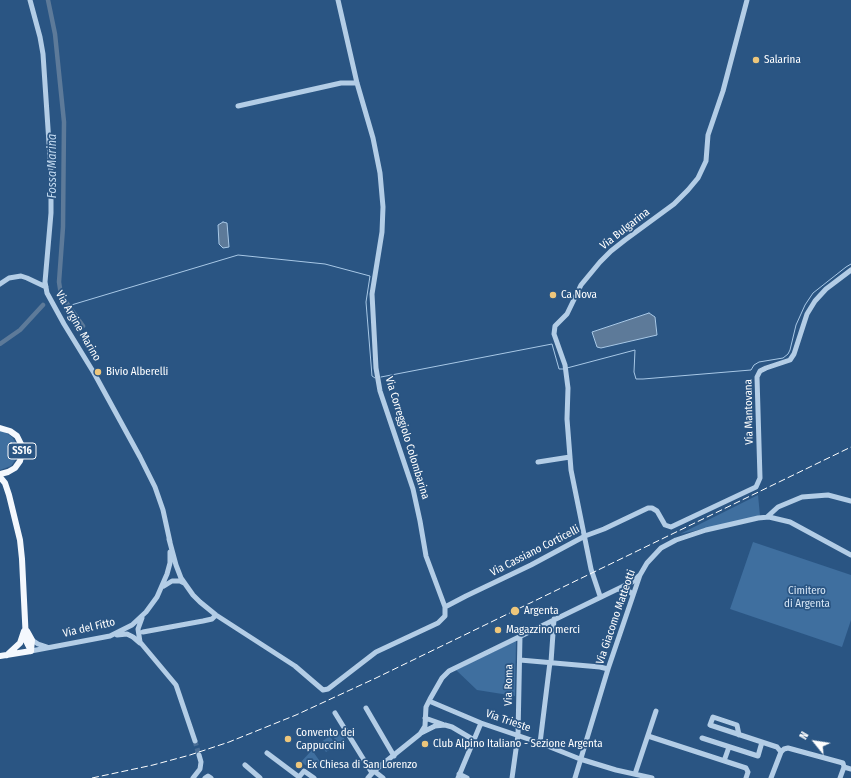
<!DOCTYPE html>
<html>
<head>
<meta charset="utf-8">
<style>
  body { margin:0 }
  #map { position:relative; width:851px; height:778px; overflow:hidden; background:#2a5583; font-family:"Fira Sans Condensed",sans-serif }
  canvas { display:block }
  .north { position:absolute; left:795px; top:722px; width:40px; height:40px; -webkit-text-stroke:3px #2a5583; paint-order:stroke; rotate:300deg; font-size:11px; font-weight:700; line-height:16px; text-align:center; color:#fff }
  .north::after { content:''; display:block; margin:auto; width:14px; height:18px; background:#fff; clip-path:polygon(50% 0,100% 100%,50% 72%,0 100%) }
</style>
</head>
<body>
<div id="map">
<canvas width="851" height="778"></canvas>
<div class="north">N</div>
</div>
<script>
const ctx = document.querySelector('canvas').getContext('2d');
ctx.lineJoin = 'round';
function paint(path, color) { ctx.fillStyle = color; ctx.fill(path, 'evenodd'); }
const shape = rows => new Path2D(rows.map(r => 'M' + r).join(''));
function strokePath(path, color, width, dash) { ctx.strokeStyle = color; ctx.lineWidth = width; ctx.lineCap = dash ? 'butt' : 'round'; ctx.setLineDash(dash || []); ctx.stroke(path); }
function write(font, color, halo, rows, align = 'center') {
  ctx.font = font + ' "Fira Sans Condensed",sans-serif'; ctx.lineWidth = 3.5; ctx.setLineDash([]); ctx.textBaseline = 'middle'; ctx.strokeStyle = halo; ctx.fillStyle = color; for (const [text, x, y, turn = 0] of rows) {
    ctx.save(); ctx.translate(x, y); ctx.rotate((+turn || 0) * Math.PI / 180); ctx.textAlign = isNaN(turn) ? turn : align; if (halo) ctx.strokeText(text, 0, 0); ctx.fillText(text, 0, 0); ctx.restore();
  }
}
const green = shape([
  [0,431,5,432,12,437,16,443,18,451,16,459,11,466,0,470],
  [758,495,760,516,680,534],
  [753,542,851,575,851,620,842,647,730,609],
  [516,641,515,696,477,690,456,670],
  [341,733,345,740,338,744,334,738],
  [330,736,336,746,326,752,321,745,323,744,321,742],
  [312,750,321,763,311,769,301,762]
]);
const water = shape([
  [223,222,227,223,229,247,223,248,219,244,218,225,223,222],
  [649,313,655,317,657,335,601,348,597,347,592,332,649,313]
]);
const stream = shape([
  [68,306,238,255,325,264,370,276,366,302,372,376,375,378],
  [567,368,635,350,634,372,636,379,643,379,751,370,754,365,759,362,783,358,788,354,790,350,796,325,805,305,813,293,846,267,851,264],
  [381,377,552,344,559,369,563,369]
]);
const canal = shape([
  [48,0,55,34,64,122,63,227,59,282,61,295,83,326],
  [0,344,20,330,43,305]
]);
const minorTunnel = shape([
  [195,741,199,755]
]);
const minor = shape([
  [30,0,40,37,43,54,51,173,51,213,45,282,47,293,64,324,94,373,140,457,155,487,163,510,170,542],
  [238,106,341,83,357,83],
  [0,284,9,278,21,276,27,278,46,287],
  [538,462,570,457],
  [767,517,778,507,802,497,828,495,851,501],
  [169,539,176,565,181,578,193,595,200,602,216,615,295,666,323,690,328,689,376,652,438,623,445,616,445,607,426,556,420,521,413,489,380,391,376,368,372,294,382,232,383,207,380,173,373,138,357,83,338,0],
  [164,586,172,581,180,581,184,583],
  [618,589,629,591,633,595],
  [600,596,591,569,571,470,567,419,568,388,565,365,554,334,555,326,567,314,581,285,600,262,611,251,625,240,674,204,688,190,698,178,706,161,708,135,723,91,747,0],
  [445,607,466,596,531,565,585,536,604,529,648,508,652,508,657,511,665,525,671,527,756,487,760,478,757,377,760,371,766,368,790,360,794,354,807,314,815,301,826,289,851,270],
  [142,618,138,629,140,642,176,685,195,741],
  [143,632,203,621,212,619,216,615],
  [117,635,127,634,133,637,140,643],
  [32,640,38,644,47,647],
  [31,651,110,636,132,625,146,612,157,597,167,574,170,563,170,552],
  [520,660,600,667,608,669],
  [551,662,554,619],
  [429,701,481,723,540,743,580,759,616,770,652,778],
  [366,708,394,756],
  [335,713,372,773],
  [425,718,442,724],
  [421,733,435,726,445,725,452,727,474,740],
  [739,735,737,725,713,717,710,725,777,747,781,752],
  [648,736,746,768,748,772,746,778],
  [702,738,758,756,762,742],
  [540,743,550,662],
  [267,753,299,777,304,771,314,778],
  [724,761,729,747],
  [245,765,260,778],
  [844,767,851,769],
  [374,771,383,778],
  [459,774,467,778],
  [635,774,656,711],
  [193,778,200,769,201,762,199,755],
  [205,778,208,776,211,778],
  [368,778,374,771,420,734,425,726,426,707,430,699,442,678,449,671,632,582,640,575],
  [458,778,481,723],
  [512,778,518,735,520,636],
  [575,778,608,669,640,575,647,563,661,548,676,540,706,530,758,518,769,517,790,522,851,555],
  [771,778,781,752,784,749,788,748,843,763,844,767,840,778]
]);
const major = shape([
  [0,428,10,431,17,436,21,444,22,452,20,461,15,468,8,472,0,474],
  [0,477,5,483,9,495,20,540,22,559,26,641,31,651],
  [27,631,32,640,31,651],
  [7,655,20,643,24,631],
  [0,656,31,651]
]);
const rail = shape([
  [92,778,153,765,190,755,229,742,296,715,376,678,851,447]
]);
const markers = [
  [756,60,4,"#edc67b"],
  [553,295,4,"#edc67b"],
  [98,372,4,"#edc67b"],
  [515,611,5,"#edc67b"],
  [498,630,4,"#edc67b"],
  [288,739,4,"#edc67b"],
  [425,744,4,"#edc67b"],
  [299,765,4,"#edc67b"]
];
const shields = [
  [22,451,28]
];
const shieldNames = [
  ["SS16",22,451]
];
const poiNames = [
  ["Salarina",764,60],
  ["Ca Nova",561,295],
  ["Bivio Alberelli",106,372],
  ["Argenta",524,611],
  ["Magazzino merci",506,630],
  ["Convento dei",296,733],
  ["Cappuccini",296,746],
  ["Club Alpino Italiano - Sezione Argenta",433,744],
  ["Ex Chiesa di San Lorenzo",307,765]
];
const streetNames = [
  ["Via Bulgarina",625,229,-38],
  ["Via Argine Marino",78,326,60],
  ["Via Mantovana",749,412,-91],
  ["Via Correggiolo Colombarina",407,438,73],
  ["Via Cassiano Corticelli",535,551,-27],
  ["Via Giacomo Matteotti",616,617,-71],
  ["Via del Fitto",89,628,-13],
  ["Via Roma",509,685,-89],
  ["Via Trieste",508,721,19]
];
const parkNames = [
  ["Cimitero",807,591],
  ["di Argenta",807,604]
];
const waterNames = [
  ["Fossa Marina",53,166,-90]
];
paint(green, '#3f6f9f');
paint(water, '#5d7a99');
strokePath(water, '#a8c8e6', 1);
strokePath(stream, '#a8c8e6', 1);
strokePath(canal, '#5d7a99', 4.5);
strokePath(minorTunnel, '#4a6e96', 5, [5, 2.5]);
strokePath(minor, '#b3cde6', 5);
strokePath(major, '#f4f8fd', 6);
strokePath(rail, '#fff', 1, [7, 3]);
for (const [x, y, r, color] of markers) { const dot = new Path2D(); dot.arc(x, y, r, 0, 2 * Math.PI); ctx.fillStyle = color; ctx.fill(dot); strokePath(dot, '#2a5583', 1.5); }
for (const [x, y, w] of shields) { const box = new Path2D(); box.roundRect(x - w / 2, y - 8, w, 16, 3); ctx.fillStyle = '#2a5583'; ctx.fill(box); strokePath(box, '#fff', 1); }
write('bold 10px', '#fff', null, shieldNames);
write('11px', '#fff', '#2a5583', poiNames, 'left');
write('11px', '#fff', '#2a5583', streetNames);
write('11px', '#d6e6f5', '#2a5583', parkNames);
write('italic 12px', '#bfd7ee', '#2a5583', waterNames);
</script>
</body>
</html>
